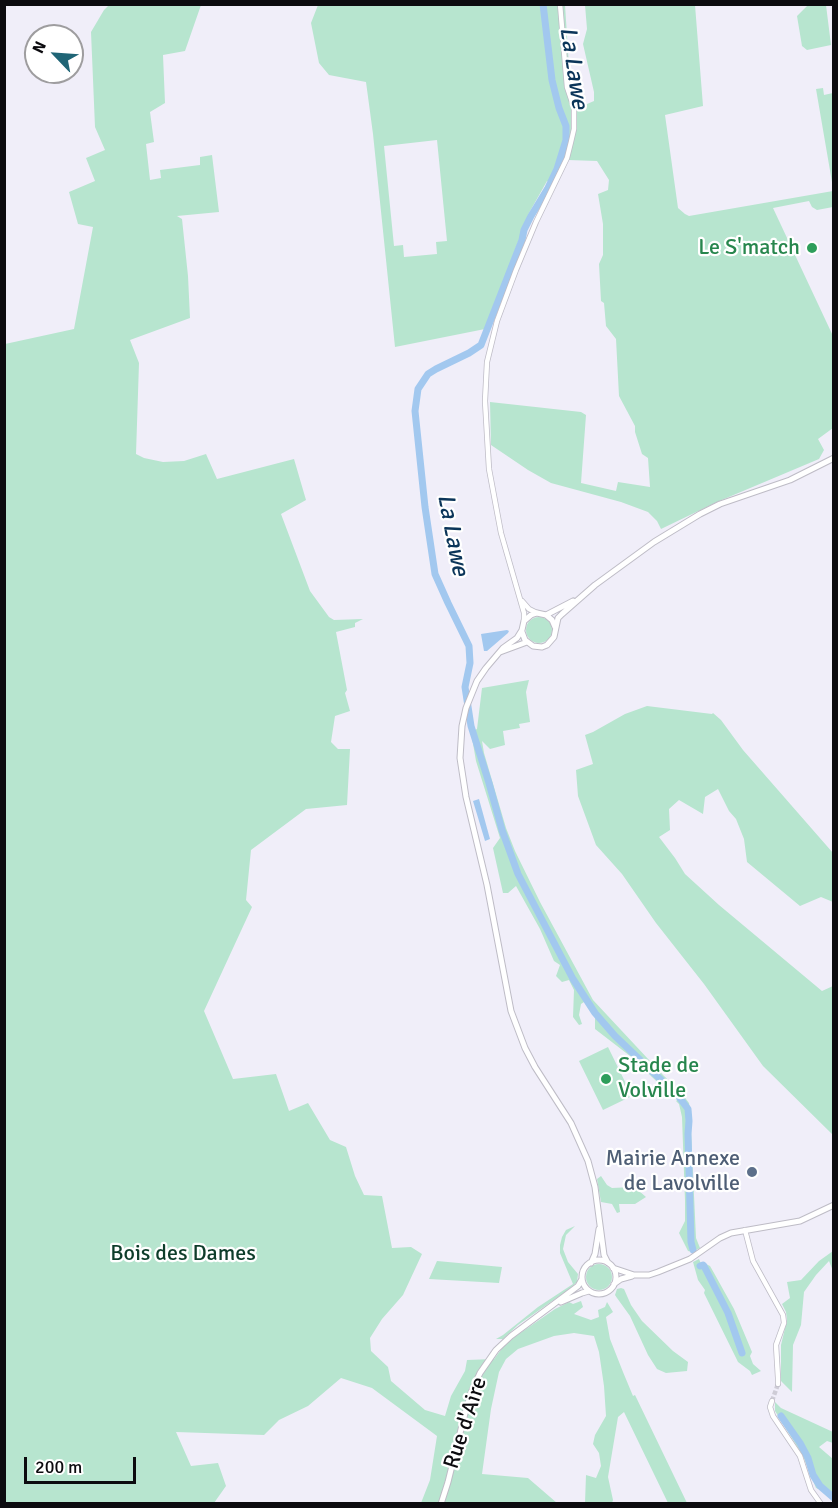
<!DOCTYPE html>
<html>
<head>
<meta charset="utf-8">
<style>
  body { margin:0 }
  #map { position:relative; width:838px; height:1508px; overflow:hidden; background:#f0eef9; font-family:Signika,sans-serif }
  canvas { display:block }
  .frame { position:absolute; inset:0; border:6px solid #0c0b0f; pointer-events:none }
  .north { position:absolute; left:24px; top:24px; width:60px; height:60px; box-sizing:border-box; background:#fff; border:2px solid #9e9d9f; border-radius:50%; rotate:295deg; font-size:16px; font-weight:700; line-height:24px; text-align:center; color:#0c0b0f }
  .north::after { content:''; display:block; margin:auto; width:21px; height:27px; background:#206576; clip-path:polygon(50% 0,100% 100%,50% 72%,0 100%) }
  .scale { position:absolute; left:24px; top:1457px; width:112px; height:27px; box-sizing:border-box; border:3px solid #0c0b0f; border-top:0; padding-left:8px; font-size:18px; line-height:21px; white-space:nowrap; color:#0c0b0f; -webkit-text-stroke:4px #fff; paint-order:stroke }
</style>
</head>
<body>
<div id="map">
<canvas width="838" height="1508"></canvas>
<div class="frame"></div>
<div class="north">N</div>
<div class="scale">200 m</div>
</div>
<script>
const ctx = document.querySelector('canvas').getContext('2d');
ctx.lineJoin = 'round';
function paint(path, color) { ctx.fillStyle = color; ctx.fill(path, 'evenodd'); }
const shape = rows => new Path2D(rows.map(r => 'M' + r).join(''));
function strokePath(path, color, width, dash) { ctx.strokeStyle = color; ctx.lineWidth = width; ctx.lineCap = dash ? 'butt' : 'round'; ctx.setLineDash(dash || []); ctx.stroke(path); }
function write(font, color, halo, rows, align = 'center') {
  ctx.font = font + ' Signika,sans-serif'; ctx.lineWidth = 4.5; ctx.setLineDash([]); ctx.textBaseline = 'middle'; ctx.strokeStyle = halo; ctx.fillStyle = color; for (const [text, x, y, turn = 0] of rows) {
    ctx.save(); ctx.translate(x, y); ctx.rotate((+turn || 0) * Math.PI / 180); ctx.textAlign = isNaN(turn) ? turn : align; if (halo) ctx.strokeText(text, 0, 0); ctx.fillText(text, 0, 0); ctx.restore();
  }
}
const green = shape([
  [816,4,826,5,831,45,807,50,802,46,797,16,808,5],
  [109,5,201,5,185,51,163,55,165,103,150,112,154,142,146,144,150,180,161,178,160,170,200,165,200,157,212,155,219,212,177,216,182,219,188,276,190,318,130,340,139,363,136,454,144,458,163,462,184,461,206,454,217,479,294,459,306,500,281,514,310,591,329,617,334,620,363,619,355,623,355,627,336,632,347,690,345,693,350,711,335,716,331,742,338,749,350,749,347,805,306,809,251,850,246,900,252,907,204,1011,233,1079,276,1074,289,1111,308,1103,330,1140,346,1147,355,1176,364,1195,382,1196,392,1248,411,1247,422,1254,403,1295,382,1319,370,1338,371,1351,388,1367,391,1381,425,1410,445,1416,451,1396,465,1371,467,1360,494,1359,503,1347,516,1336,555,1309,569,1302,573,1304,581,1301,583,1307,574,1314,591,1320,599,1317,598,1310,605,1307,607,1302,613,1312,606,1317,610,1339,623,1372,633,1396,635,1395,687,1503,668,1503,624,1412,618,1417,608,1477,613,1500,612,1503,585,1503,586,1475,596,1478,601,1466,599,1453,593,1444,595,1435,606,1416,604,1386,599,1352,594,1336,574,1333,554,1336,518,1349,506,1359,499,1372,491,1409,482,1474,528,1478,557,1503,421,1503,430,1480,437,1436,372,1388,341,1378,308,1406,279,1420,264,1435,176,1432,191,1466,218,1463,226,1486,214,1503,5,1504,5,344,74,329,93,227,78,224,69,192,95,181,86,158,105,150,95,127,91,32,104,10],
  [318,5,565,5,569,66,573,92,580,101,587,104,594,101,594,92,583,44,587,29,585,5,695,5,703,106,665,115,678,208,685,214,689,216,833,191,833,207,817,210,812,207,809,201,773,208,833,336,833,428,818,439,824,450,819,459,717,502,661,529,657,521,648,512,621,502,551,483,528,470,491,445,490,402,581,412,586,415,581,483,616,491,618,482,650,487,648,458,642,454,635,432,635,426,619,396,616,339,606,326,604,303,601,301,599,264,603,255,603,224,598,194,608,190,609,180,597,161,568,160,556,181,547,181,529,213,485,329,395,347,373,134,366,82,329,75,319,63,311,23],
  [437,140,447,241,436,242,437,254,404,257,403,245,394,246,384,146],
  [823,88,824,95,833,93,833,188,816,89],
  '526 630a13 13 0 1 1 26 0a13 13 0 1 1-26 0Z',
  [529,680,526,692,530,722,519,724,520,728,503,731,505,745,490,749,482,741,484,753,506,828,515,851,540,902,593,1000,663,1075,681,1092,674,1098,630,1056,595,1029,595,1017,588,1005,584,1002,581,1004,579,1015,582,1024,579,1025,573,1017,574,990,569,980,562,982,556,976,560,965,554,961,540,929,516,886,508,893,503,893,493,848,500,838,476,761,471,732,477,729,482,688],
  [647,706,712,714,713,713,721,720,743,750,833,853,833,902,821,897,800,906,747,862,744,839,736,819,729,811,718,789,705,797,703,814,679,800,669,809,670,830,659,837,675,858,685,874,719,905,822,991,833,986,833,1135,763,1066,704,984,656,923,622,874,596,845,578,796,576,770,593,764,585,735,593,732,625,714],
  [608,1047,632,1096,603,1110,579,1061],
  [683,1095,689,1103,690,1109,696,1238,700,1248,692,1252,688,1251,679,1233,685,1221,685,1201,682,1117,679,1104,676,1101],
  [601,1176,607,1185,612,1188,633,1187,638,1190,646,1197,635,1204,619,1204,620,1212,617,1213,612,1204,601,1202,597,1179],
  [575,1226,566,1235,563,1249,568,1262,578,1274,577,1282,568,1290,518,1325,503,1339,496,1339,503,1335,538,1307,573,1284,560,1253,560,1245,562,1237,566,1230],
  [833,1251,833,1271,829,1261,816,1275,804,1292,801,1325,793,1345,792,1392,781,1381,781,1345,787,1320,786,1312,782,1304,790,1298,787,1282,801,1280,819,1261],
  [699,1259,702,1266,706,1264,710,1266,714,1273,734,1309,752,1352,750,1356,753,1364,761,1371,752,1375,750,1371,738,1362,704,1293,705,1290,698,1280,693,1262],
  [437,1261,502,1267,499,1283,429,1279],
  '586 1277a13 13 0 1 1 26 0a13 13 0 1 1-26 0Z',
  [621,1288,624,1289,631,1305,642,1321,673,1351,688,1362,687,1371,666,1373,657,1369,648,1355,630,1316,617,1298,615,1295,617,1289],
  [775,1402,781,1408,833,1432,833,1443,827,1441,819,1447,833,1459,833,1494,816,1488,803,1456,775,1411]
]);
const water = shape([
  [507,630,509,631,508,633,487,651,484,651,481,634],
  [479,799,490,839,485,841,473,801]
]);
const river = shape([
  [543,4,552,80,559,108,566,126,566,140,557,169,548,188,531,216,524,230,522,240,481,345,469,353,436,369,428,374,418,389,415,411,425,507,435,574,448,603,469,646,470,663,465,687,471,726,489,783,502,830,518,874,573,979,595,1013,615,1036,677,1095],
  [679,1097,688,1109,689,1121,688,1134,691,1242,693,1250],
  [700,1266,703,1265,704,1266,728,1313,742,1353],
  [781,1416,800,1443,808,1458,813,1475,820,1486,834,1498]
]);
const tertiaryTunnel = shape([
  [772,1401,778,1384]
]);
const tertiary = shape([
  [522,601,529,609,537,613],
  [524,621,524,613,501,533,489,469,485,401,487,362,497,321,516,270,536,222,567,158,571,142,574,129,574,108,567,87,560,4],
  [745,1230,753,1261,783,1315,784,1323,776,1345,778,1378,778,1384],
  [772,1401,770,1407,773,1416,800,1456,811,1490,821,1504]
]);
const secondary = shape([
  [546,615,573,601],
  [555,627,552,620,546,615,537,613,531,615,524,621,522,630,517,638,503,648,486,668,477,681,466,708,462,726,460,758,466,797,487,885,511,1011,525,1048,535,1067,571,1123,588,1161,595,1187,604,1255,608,1263],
  [522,632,525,640,533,646,542,647,547,645,554,637,558,618,562,614,595,585,654,542,700,514,720,504,790,480,834,458],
  [500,652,527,642],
  '582 1277a17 17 0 1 1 34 0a17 17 0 1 1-34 0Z',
  [591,1263,595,1254,599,1229],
  [613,1268,634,1275,649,1275,658,1272,690,1259,720,1238,731,1233,800,1221,834,1205],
  [614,1284,621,1279,632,1276],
  [561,1302,582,1293,589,1291],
  [441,1504,448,1482,464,1417,471,1393,480,1373,496,1350,511,1336,578,1286,582,1279]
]);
const markers = [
  [812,248,6,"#2e9e5b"],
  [606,1079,6,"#2e9e5b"],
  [752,1172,6,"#5c6f8a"]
];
const leisureNames = [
  ["Le S'match",800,248],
  ["Stade de",618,1066,"left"],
  ["Volville",618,1091,"left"]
];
const serviceNames = [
  ["Mairie Annexe",740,1159],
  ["de Lavolville",740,1184]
];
const parkNames = [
  ["Bois des Dames",183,1254]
];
const streetNames = [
  ["Rue d'Aire",466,1423,-72]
];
const waterNames = [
  ["La Lawe",573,68,81],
  ["La Lawe",452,535,79]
];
paint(green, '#b7e5cf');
paint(water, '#a2c8ef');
strokePath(river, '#a2c8ef', 7);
strokePath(tertiaryTunnel, '#ceccd6', 4.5, [4.5, 2]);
strokePath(tertiary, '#bebcc6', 6);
strokePath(secondary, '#bebcc6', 7);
strokePath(tertiary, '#fff', 4.5);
strokePath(secondary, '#fff', 5);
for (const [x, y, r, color] of markers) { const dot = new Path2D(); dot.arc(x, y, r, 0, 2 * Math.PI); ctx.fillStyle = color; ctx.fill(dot); strokePath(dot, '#fff', 2); }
write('22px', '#27864d', '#fff', leisureNames, 'right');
write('22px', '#4e5e75', '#fff', serviceNames, 'right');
write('22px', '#0e3d2b', '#fff', parkNames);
write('22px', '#0c0b0f', '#fff', streetNames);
write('italic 24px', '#0b3559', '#fff', waterNames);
</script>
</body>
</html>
